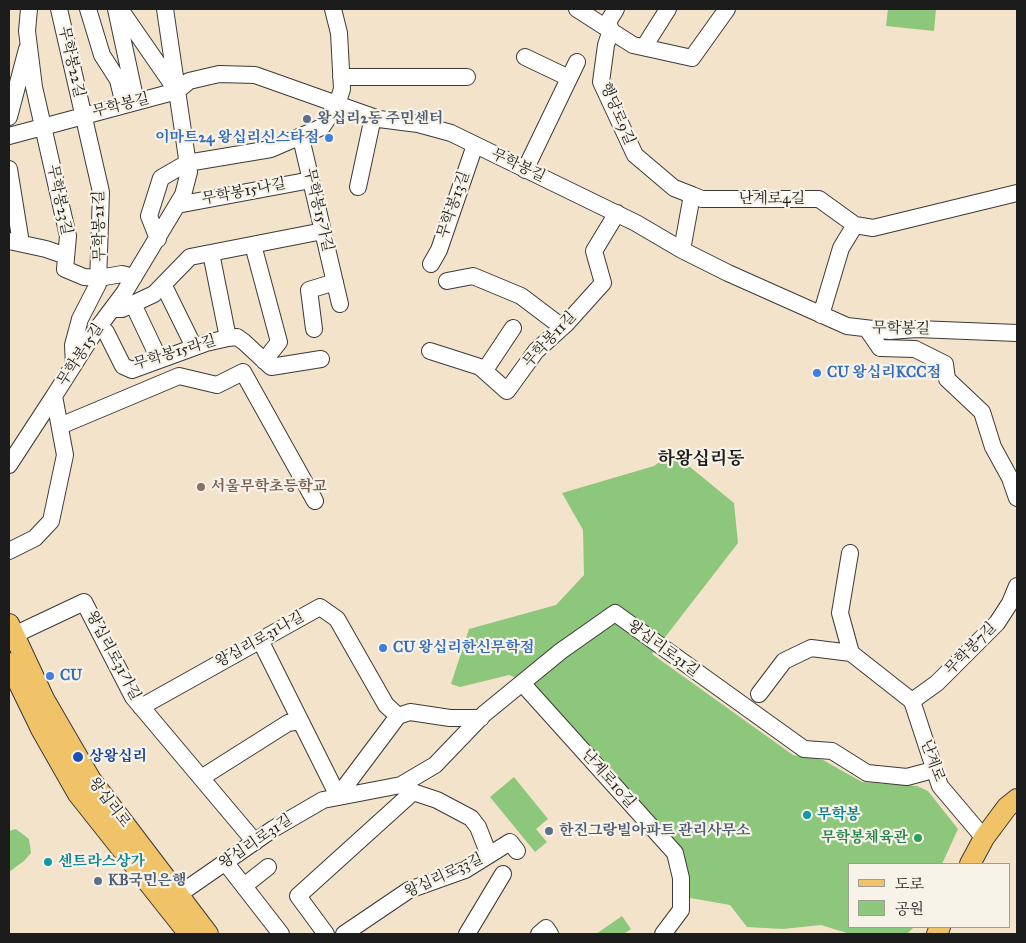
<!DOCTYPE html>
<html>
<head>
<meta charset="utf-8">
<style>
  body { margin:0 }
  #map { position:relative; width:1026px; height:943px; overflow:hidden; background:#f4e3cb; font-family:"IM FELL Great Primer","Noto Serif KR",serif }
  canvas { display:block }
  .frame { position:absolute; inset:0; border:10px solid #1c1c1c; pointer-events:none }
  .legend { position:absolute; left:848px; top:863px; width:162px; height:65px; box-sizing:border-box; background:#f7f3e8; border:1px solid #9f9d96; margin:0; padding:6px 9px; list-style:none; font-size:15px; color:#1c1c1c }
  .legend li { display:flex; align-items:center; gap:10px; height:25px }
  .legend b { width:25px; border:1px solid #9f9d96 }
</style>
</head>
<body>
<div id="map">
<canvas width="1026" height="943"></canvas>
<div class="frame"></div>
<ul class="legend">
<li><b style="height:6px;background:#f1c369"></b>도로</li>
<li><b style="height:14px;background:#8dc77c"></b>공원</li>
</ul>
</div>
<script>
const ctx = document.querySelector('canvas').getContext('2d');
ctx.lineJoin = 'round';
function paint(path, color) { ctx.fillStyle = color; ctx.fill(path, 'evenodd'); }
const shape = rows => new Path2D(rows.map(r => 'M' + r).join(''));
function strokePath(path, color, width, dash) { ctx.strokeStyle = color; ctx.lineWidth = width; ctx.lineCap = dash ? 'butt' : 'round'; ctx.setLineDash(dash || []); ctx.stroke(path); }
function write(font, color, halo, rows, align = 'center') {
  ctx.font = font + ' "IM FELL Great Primer","Noto Serif KR",serif'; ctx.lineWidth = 4.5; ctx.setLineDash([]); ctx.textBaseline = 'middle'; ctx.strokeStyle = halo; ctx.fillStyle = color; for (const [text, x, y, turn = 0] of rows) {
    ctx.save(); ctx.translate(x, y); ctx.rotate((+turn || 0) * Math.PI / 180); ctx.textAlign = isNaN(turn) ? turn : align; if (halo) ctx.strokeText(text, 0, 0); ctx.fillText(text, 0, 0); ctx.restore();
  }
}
const green = shape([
  [888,9,936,9,934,31,886,26],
  [673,453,734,503,738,543,652,654,793,755,823,760,862,782,917,786,928,791,958,829,942,864,850,864,850,927,914,927,907,934,850,934,821,925,783,929,747,927,730,905,690,898,684,852,534,685,509,675,460,687,451,684,469,629,556,605,584,575,583,530,562,493,654,466],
  [514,777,548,819,536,829,547,842,535,852,490,797],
  [16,829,29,839,31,853,24,861,9,872,9,831],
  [622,916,631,929,624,934,596,934]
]);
const minor = shape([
  [29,9,27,31,34,87,68,236,65,269,84,277,99,278,122,274,134,277],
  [59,9,101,192,98,284,80,319,73,345,74,365],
  [88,9,102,55,118,80,124,105],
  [116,9,136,102],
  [120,9,174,87],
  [577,9,633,45,692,58,727,9],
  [611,30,606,45,601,82,635,155,674,188,692,195],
  [611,30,608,22,616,9],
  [644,47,668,9],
  [525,57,569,78],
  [341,77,467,77],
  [9,117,27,49],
  [9,136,177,91,189,81,219,74,255,75,379,119,418,124,451,133,636,223,682,250,728,273,847,326,890,331,917,329,1017,333],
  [301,138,340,304],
  [9,169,21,243],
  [525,170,577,62],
  [358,187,373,117],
  [177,205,311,180],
  [158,239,149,216,161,178,187,163,271,149,322,127,337,105,342,89,339,33,333,9],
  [9,241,46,249,66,256],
  [253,245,279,342,264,361],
  [682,250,692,195,702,199,819,199,855,225,873,228,1017,193],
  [211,253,228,338],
  [431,264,439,250,475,145],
  [447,281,473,276,521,296,562,327],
  [164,286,194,347],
  [133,304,159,359],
  [112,309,122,309,154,294,190,257,323,231],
  [821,315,841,248,855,225],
  [99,326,106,332,123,366,132,370,206,343,228,338,237,337,244,342,271,367,321,359],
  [314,329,309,290,335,282],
  [867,329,880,348,915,349,945,364,947,379,982,412,993,447,1010,478,1017,498],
  [430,351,480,367,507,391,536,351,567,323,603,283,594,251,617,213],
  [485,370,513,328],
  [60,426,179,376,217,385,243,372,315,501],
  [9,465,54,396],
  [9,551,35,538,51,521,65,455,54,396,94,333,124,293,183,195,189,172,165,9],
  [850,553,840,613,851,653],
  [14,635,84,602,133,697,255,842],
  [260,640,338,796,398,716],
  [522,683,675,853,681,878,681,910,663,934],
  [759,694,784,661,811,648,851,653,912,701],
  [912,701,940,786,984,838],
  [912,701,937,683,997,623,1010,603,1017,586],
  [141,707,320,607,337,619,386,705,398,716],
  [398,716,410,712,450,718,481,718],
  [201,778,288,723,300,721],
  [405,788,413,792,437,800,471,818,478,827,489,855],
  [225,862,281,934],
  [244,886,268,867],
  [178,895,273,829,323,800,401,785,435,765,484,714,561,651,615,613,804,749,832,751,867,773,907,777,933,770],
  [326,934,298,896,413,792],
  [344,934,409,890,465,870,510,842,517,851],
  [467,934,503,874],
  [539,934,546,928,550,934]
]);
const major = shape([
  [9,624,44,699,91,780,208,934],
  [9,663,41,729,78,794,189,934],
  [970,864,984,838,1007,807,1017,799],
  [937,934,940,927]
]);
const markers = [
  [307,119,5,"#5c6f8a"],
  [329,138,5,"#3f7fe0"],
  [817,373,5,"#3f7fe0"],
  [201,487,5,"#8d6e63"],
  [383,648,5,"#3f7fe0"],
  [50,676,5,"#3f7fe0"],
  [78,757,6,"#1a4fb4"],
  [807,815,5,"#0f9aa8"],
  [549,831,5,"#5c6f8a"],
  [918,838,5,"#2e9e5b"],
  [48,862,5,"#0f9aa8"],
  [98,881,5,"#5c6f8a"]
];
const streetNames = [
  ["무학봉22길",71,62,77],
  ["무학봉길",121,106,-14],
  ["행당로9길",617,114,67],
  ["무학봉길",518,166,25],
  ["무학봉15나길",244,192,-11],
  ["난계로4길",772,199],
  ["무학봉23길",59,200,78],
  ["무학봉13길",454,205,-71],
  ["무학봉15가길",318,210,77],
  ["무학봉21길",100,226,-91],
  ["무학봉길",901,329,1],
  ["무학봉11길",550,340,-47],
  ["무학봉15라길",175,353,-17],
  ["무학봉15길",81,355,-57],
  ["왕십리로31나길",260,640,-29],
  ["왕십리로31길",663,649,36],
  ["무학봉7길",971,649,-46],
  ["왕십리로31가길",113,656,62],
  ["난계로",932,761,70],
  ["난계로10길",608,779,48],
  ["왕십리로",109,803,53],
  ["왕십리로31길",256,842,-34],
  ["왕십리로33길",444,876,-25]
];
const serviceNames = [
  ["왕십리2동 주민센터",317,119],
  ["한진그랑빌아파트 관리사무소",559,831],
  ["KB국민은행",108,881]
];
const shopNames = [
  ["이마트24 왕십리신스타점",319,138,"right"],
  ["CU 왕십리KCC점",827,373],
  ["CU 왕십리한신무학점",393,648],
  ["CU",60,676]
];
const educationNames = [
  ["서울무학초등학교",211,487]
];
const transitNames = [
  ["상왕십리",89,757]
];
const cultureNames = [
  ["무학봉",817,815],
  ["센트라스상가",58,862]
];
const leisureNames = [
  ["무학봉체육관",908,838]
];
const quarterNames = [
  ["하왕십리동",701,460]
];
paint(green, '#8dc77c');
strokePath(minor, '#3c3a36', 18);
strokePath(major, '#3c3a36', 22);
strokePath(minor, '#fff', 16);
strokePath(major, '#f1c369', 20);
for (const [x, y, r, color] of markers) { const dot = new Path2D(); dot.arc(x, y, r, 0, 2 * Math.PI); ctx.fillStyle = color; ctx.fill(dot); strokePath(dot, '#f7f3e8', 2); }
write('15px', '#1c1c1c', '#f7f3e8', streetNames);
write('bold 15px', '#4e5e75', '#f7f3e8', serviceNames, 'left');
write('bold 15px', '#366cbe', '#f7f3e8', shopNames, 'left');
write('bold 15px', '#785e54', '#f7f3e8', educationNames, 'left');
write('bold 15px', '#164399', '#f7f3e8', transitNames, 'left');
write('bold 15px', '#0d838f', '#f7f3e8', cultureNames, 'left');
write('bold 15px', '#27864d', '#f7f3e8', leisureNames, 'right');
write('bold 18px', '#1c1c1c', '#f7f3e8', quarterNames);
</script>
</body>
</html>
